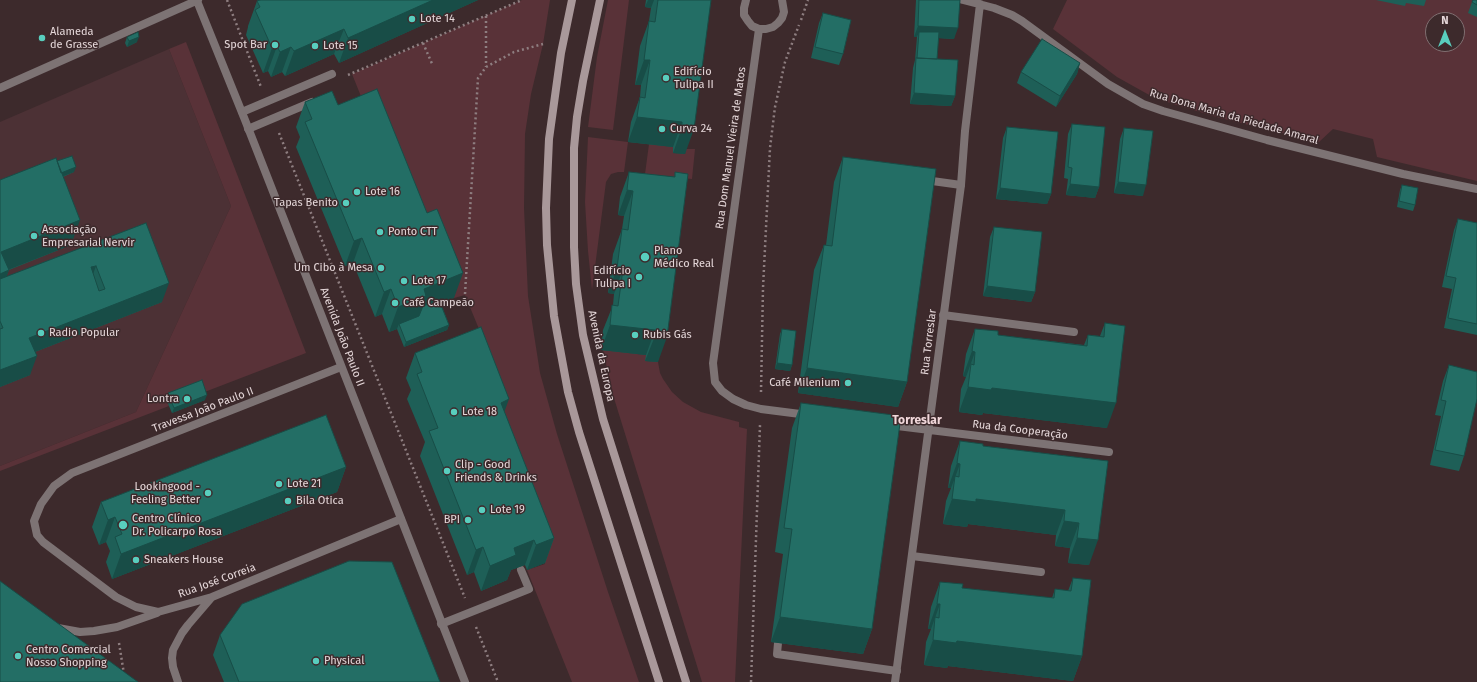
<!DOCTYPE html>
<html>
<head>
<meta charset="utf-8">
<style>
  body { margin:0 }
  #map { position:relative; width:1477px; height:682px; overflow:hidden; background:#3d2a2c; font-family:"Fira Sans",sans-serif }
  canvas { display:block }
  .north { position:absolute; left:1425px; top:12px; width:40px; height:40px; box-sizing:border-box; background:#3d2a2c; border:1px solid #806f71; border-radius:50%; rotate:0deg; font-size:11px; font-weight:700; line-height:16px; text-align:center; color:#e5d7d9 }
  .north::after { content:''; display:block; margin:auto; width:14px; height:18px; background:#59cebe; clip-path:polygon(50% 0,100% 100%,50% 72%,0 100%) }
</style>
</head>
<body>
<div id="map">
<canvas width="1477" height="682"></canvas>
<div class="north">N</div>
</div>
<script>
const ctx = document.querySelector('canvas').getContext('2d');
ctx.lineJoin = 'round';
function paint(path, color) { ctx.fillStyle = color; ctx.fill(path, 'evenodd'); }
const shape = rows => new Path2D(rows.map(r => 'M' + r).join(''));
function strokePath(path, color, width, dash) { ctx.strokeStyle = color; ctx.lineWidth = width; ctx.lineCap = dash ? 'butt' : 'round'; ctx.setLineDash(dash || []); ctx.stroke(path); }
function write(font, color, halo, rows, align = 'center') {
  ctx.font = font + ' "Fira Sans",sans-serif'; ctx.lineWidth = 3; ctx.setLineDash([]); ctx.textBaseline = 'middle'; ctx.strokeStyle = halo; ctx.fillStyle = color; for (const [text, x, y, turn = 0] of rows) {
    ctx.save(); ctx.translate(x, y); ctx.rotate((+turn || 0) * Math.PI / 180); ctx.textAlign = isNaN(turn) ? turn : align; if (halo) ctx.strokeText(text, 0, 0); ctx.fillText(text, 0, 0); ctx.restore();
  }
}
const built = shape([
  [169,49,231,206,136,412,0,466,0,122]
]);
const green = shape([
  [522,0,550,0,543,44,531,94,525,134,524,208,528,296,540,373,557,434,608,592,639,682,572,682,527,570,545,564,486,346,465,295,454,298,418,238,352,74],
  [608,0,629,0,613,130,588,127,597,57],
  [1067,0,1477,0,1477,181,1377,157,1373,139,1333,129,1319,142,1220,118,1170,103,1151,96,1117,77,1053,29],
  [1433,20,1457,20,1457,44,1433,44],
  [186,42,306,353,202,393,166,399,169,406,0,471,0,466,136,412,231,206,169,49],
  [588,137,628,142,624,172,618,172,611,174,606,182,592,290,588,251,585,202],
  [649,144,673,147,673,153,685,154,686,149,695,149,692,179,645,174],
  [603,350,646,355,646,361,658,362,660,373,663,379,672,392,683,402,701,412,739,422,739,427,747,429,735,682,702,682,613,395]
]);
const path = shape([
  [227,0,261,87],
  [486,16,486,67],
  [801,20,808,0],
  [423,43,433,66],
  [348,75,522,0],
  [279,133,465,598],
  [465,294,478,78,486,67,514,52,543,44],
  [761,392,763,288,770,148,775,107,785,62,799,25],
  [476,627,498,682],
  [119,643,124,674],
  [751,682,760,425]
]);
const service = shape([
  [242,112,332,74],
  [248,129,312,102],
  [925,180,961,185],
  [943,315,1074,332],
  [912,556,1041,572],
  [441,624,529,589,521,570],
  [778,643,777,654,897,671]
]);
const minor = shape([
  [746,0,744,8,744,15,748,21,752,26,759,29,766,29,773,27,778,23,782,18,784,12,782,0],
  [963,0,994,8,1012,15,1022,21,1108,84,1143,104,1163,111,1267,140,1403,174,1477,189],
  [759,29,713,363,715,382,722,391,733,399,746,405,761,409,808,415],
  [341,367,72,473,54,486,41,504,34,521,37,535,43,542,116,597,136,607,158,612,212,597,401,519],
  [889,425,1109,452],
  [58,628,80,632,94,631,117,627,157,613],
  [178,682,173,667,172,658,173,650,182,633,188,625,212,597],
  [895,682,961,185,965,131,980,4]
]);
const tertiary = shape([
  [197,1,245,120,465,682],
  [0,88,198,0]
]);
const secondary = shape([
  [572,0,561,53,549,139,546,208,547,245,554,316,568,392,579,432,659,682],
  [600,0,583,81,577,117,574,148,574,247,576,284,583,335,603,419,686,682]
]);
const wall = shape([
  [260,0,478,0,339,63,334,54,285,76,282,72,271,77,268,71,263,73,246,35,248,27,248,26,257,1],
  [646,0,711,0,685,154,673,153,673,147,628,142,631,122,640,97,641,85,635,85,640,46,649,21,651,8,645,7],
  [916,0,960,0,954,39,938,38,937,59,955,96,951,106,910,104,913,68,915,60,917,37,914,37],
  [1376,0,1426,0,1424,6,1406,3,1405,6],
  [1477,0,1477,17,1468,13,1472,2],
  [823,13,843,54,839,65,811,58,819,23],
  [127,37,137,42,127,47,125,43],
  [1080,63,1077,74,1056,107,1017,83,1021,72],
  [305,102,338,105,454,298,441,304,449,325,447,330,404,347,397,329,389,332,382,314,375,317,353,263,345,266,296,147,300,137,296,127],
  [1072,124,1099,187,1095,198,1066,195,1068,179,1064,178,1068,134],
  [1007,127,1051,194,1047,204,996,199,1003,138],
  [1124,128,1143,196,1114,193,1120,139],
  [843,157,907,382,898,407,798,393,814,270,824,245,826,245,834,182],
  [57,161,74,172,63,177,71,245,9,270,6,277,146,223,162,302,35,352,30,375,0,387,0,180],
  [629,172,674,177,675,172,658,362,645,361,646,355,601,350,603,330,613,305,614,294,608,293,613,254,622,229,624,216,618,215,620,197],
  [1402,185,1415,205,1413,211,1397,207,1400,190],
  [1458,219,1477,223,1477,335,1444,328,1452,289,1442,287,1454,230],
  [994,227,1035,292,1031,302,983,296,990,237],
  [1105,323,1107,428,983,413,982,415,959,412,961,389,966,377,963,376,966,354,975,329,998,335,1084,345,1088,335,1100,336],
  [782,329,792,365,790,371,775,369,780,334],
  [415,353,505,413,554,538,545,563,527,570,525,565,511,570,507,580,481,591,474,572,467,575,420,456,425,442,407,399,411,390,406,378],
  [1449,365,1464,456,1459,471,1430,465,1441,416,1435,415,1443,381],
  [168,393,205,400,172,413,166,399],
  [801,403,872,629,863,654,771,642,783,554,775,552,792,428],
  [960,441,983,446,1108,461,1089,565,1068,563,1070,548,1055,546,1056,535,968,524,967,527,943,524,946,501,951,488,948,488,951,466],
  [346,467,337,492,112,579,106,562,110,551,106,542,99,545,92,527,101,502],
  [1073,578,1082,656,1073,681,948,666,947,668,924,665,926,642,931,629,928,629,931,607,940,582,962,588,1052,598,1055,589,1068,591],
  [220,635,440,682,224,682,213,655]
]);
const shadedWall = shape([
  [433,0,478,0,339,63,348,38],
  [648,0,654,0,651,8,645,7],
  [918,26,958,28,954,39,918,37,919,32,917,37,914,37],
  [344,29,334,54,285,76,294,51],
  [139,37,137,42,127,47,129,41],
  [277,46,268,71,263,73,272,48],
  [291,47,282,72,271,77,280,52],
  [644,60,650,60,641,85,635,85],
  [1080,63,1077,74,1056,107,1060,96],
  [914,93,955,96,951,106,910,104],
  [637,117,682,122,673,147,628,142],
  [682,128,694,129,685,154,673,153],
  [76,167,74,172,0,201,0,197],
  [1118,182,1146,185,1143,196,1114,193],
  [1070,184,1099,187,1095,198,1066,195],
  [1000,188,1051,194,1047,204,996,199],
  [627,190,633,191,624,216,618,215],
  [80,220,71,245,0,273,1,252],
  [362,238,353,263,345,266,354,241],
  [96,266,89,285,91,267],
  [617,268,623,269,614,294,608,293],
  [9,270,0,294,0,274],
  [463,273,454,298,421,312,417,321,399,324,397,329,389,332,398,307,424,289],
  [169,283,162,302,22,357,29,338],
  [987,286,1035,292,1031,302,983,296],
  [391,289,382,314,375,317,384,292],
  [449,325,447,330,404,347,406,342],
  [610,325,655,330,646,355,601,350],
  [655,336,667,337,658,362,645,361],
  [972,351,975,352,966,377,963,376],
  [37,356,30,375,0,387,0,370],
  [777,363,792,365,790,371,775,369],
  [807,368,907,382,898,407,798,393],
  [968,387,992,388,1116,403,1107,428,983,413,982,415,959,412],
  [207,395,205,400,172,413,174,408],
  [509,399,500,424,501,403],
  [957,463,960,464,951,488,948,488],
  [346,467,337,492,112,579,121,554],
  [952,499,976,499,1065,510,1056,535,968,524,967,527,943,524],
  [115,517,106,542,99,545,108,520],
  [1064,521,1079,523,1070,548,1055,546],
  [554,538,545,563,527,570,536,545],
  [1077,538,1098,540,1089,565,1068,563],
  [534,540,525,565,511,570,507,580,481,591,490,566,514,548],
  [483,547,474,572,467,575,476,550],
  [937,604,940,604,931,629,928,629],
  [780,617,872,629,863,654,771,642],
  [933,640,957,641,1082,656,1073,681,948,666,947,668,924,665]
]);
const building = shape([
  [260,0,433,0,348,38,344,29,294,51,291,47,280,52,277,46,272,48,255,10,260,7,257,1,260,0],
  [658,0,711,0,694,129,682,128,682,122,637,117,640,97,645,98,650,60,644,60,649,21,655,22,658,0],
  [919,0,960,0,958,28,918,26,919,0],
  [1473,0,1477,0,1477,5,1472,2,1473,0],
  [823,13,851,20,843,54,815,47,823,13],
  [138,32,139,37,129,41,127,37,138,32],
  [919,32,939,32,937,59,917,58,919,32],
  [1042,39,1080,63,1060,96,1021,72,1042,39],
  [916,58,958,60,955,96,914,93,916,58],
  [377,89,427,213,437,209,463,273,424,289,426,296,398,307,391,289,384,292,362,238,354,241,305,122,312,119,305,102,332,91,338,105,377,89],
  [1072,124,1105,127,1099,187,1070,184,1072,168,1068,167,1072,124],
  [1007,127,1058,132,1051,194,1000,188,1007,127],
  [1124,128,1153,131,1146,185,1118,182,1124,128],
  [72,156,76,167,61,173,57,161,72,156],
  [843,157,936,169,907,382,807,368,824,245,832,246,843,157],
  [56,158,80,220,1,252,9,270,0,274,0,180,56,158],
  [629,172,675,177,675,172,688,174,667,337,655,336,655,330,610,325,612,305,618,306,623,269,617,268,622,229,628,230,633,191,627,190,629,172],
  [1402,185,1418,188,1415,205,1399,201,1402,185],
  [1458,219,1477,223,1477,324,1448,318,1456,278,1446,276,1458,219],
  [146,223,169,283,29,338,37,356,0,370,0,329,3,328,0,321,0,279,146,223],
  [96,266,105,289,99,291,91,267,96,266],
  [994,227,1042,232,1035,292,987,286,994,227],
  [439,300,449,325,406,342,399,324,419,316,423,306,439,300],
  [1105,323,1125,326,1116,403,992,388,991,390,968,387,971,364,974,365,975,352,972,351,975,329,998,331,998,335,1087,346,1088,335,1104,337,1105,323],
  [481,327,509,399,501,403,554,538,536,545,534,540,514,548,516,555,490,566,483,547,476,550,429,431,438,428,417,374,422,372,415,353,481,327],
  [782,329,796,331,792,365,777,363,782,329],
  [1449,365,1477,372,1477,399,1464,456,1435,450,1446,401,1441,400,1449,365],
  [202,380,207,395,174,408,168,393,202,380],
  [801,403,901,416,872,629,780,617,792,529,784,528,801,403],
  [326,415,346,467,121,554,115,537,122,534,115,517,108,520,101,502,326,415],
  [960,441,983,444,983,446,1108,461,1098,540,1077,538,1079,523,1064,521,1065,510,976,499,976,502,952,499,955,476,959,477,960,464,957,463,960,441],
  [349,561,392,562,440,682,239,682,220,635,242,604,349,561],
  [1073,578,1091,580,1082,656,957,641,956,643,933,640,935,617,939,618,940,604,937,604,940,582,963,584,962,588,1054,598,1055,589,1071,591,1073,578],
  [0,581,138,682,0,682,0,581]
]);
const markers = [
  [412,19,4,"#59cebe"],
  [42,38,4,"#59cebe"],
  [275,45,4,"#59cebe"],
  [315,46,4,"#59cebe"],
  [666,78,4,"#59cebe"],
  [662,129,4,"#59cebe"],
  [357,192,4,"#59cebe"],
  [346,203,4,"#59cebe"],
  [380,232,4,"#59cebe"],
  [34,236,4,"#59cebe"],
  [645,257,5,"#59cebe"],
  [381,268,4,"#59cebe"],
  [639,277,4,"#59cebe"],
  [404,281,4,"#59cebe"],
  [395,303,4,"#59cebe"],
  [41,333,4,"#59cebe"],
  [635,335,4,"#59cebe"],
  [848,383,4,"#59cebe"],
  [187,399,4,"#59cebe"],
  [454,412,4,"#59cebe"],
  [447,471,4,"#59cebe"],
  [279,484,4,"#59cebe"],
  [208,493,4,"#59cebe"],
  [288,501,4,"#59cebe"],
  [482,510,4,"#59cebe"],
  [468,520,4,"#59cebe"],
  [123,525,5,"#59cebe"],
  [136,560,4,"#59cebe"],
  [18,656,4,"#59cebe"],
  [316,661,4,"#59cebe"]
];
const poiNames = [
  ["Lote 14",420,19],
  ["Alameda",50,32],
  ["de Grasse",50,45],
  ["Spot Bar",267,45,"right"],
  ["Lote 15",323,46],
  ["Edifício",674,72],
  ["Tulipa II",674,85],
  ["Curva 24",670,129],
  ["Lote 16",365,192],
  ["Tapas Benito",338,203,"right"],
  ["Associação",42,230],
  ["Empresarial Nervir",42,243],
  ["Ponto CTT",388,232],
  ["Plano",654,251],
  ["Médico Real",654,264],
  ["Um Cibo à Mesa",373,268,"right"],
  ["Edifício",631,271,"right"],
  ["Tulipa I",631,284,"right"],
  ["Lote 17",412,281],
  ["Café Campeão",403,303],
  ["Radio Popular",49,333],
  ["Rubis Gás",643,335],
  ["Café Milenium",840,383,"right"],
  ["Lontra",179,399,"right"],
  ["Lote 18",462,412],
  ["Clip - Good",455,465],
  ["Friends & Drinks",455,478],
  ["Lote 21",287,484],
  ["Lookingood -",200,487,"right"],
  ["Feeling Better",200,500,"right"],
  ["Bila Otica",296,501],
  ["Lote 19",490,510],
  ["Centro Clínico",132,519],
  ["Dr. Policarpo Rosa",132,532],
  ["BPI",460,520,"right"],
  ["Sneakers House",144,560],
  ["Centro Comercial",26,650],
  ["Nosso Shopping",26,663],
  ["Physical",324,661]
];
const streetNames = [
  ["Rua Dona Maria da Piedade Amaral",1234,117,16],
  ["Rua Dom Manuel Vieira de Matos",731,148,-82],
  ["Avenida João Paulo II",342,337,69],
  ["Rua Torreslar",929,342,-83],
  ["Avenida da Europa",601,356,78],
  ["Travessa João Paulo II",203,410,-21],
  ["Rua da Cooperação",1020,430,7],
  ["Rua José Correia",217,581,-20]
];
const neighbourhoodNames = [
  ["Torreslar",917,421]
];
paint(built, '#4c3135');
paint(green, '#593238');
strokePath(path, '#8e7e80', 2.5, [2, 3]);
strokePath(service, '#7d7374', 8);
strokePath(minor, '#7d7374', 8);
strokePath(tertiary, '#7d7374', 8);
strokePath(secondary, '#a9989a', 8);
paint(wall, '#1e5f57');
paint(shadedWall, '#184d47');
paint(building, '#236e65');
strokePath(building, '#184d47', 1);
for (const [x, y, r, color] of markers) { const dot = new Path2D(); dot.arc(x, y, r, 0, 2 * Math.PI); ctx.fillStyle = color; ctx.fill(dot); strokePath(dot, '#3d2a2c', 1.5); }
write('11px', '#e5d7d9', '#3d2a2c', poiNames, 'left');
write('11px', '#e5d7d9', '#3d2a2c', streetNames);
write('bold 12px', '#f1d7da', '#3d2a2c', neighbourhoodNames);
</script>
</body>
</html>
